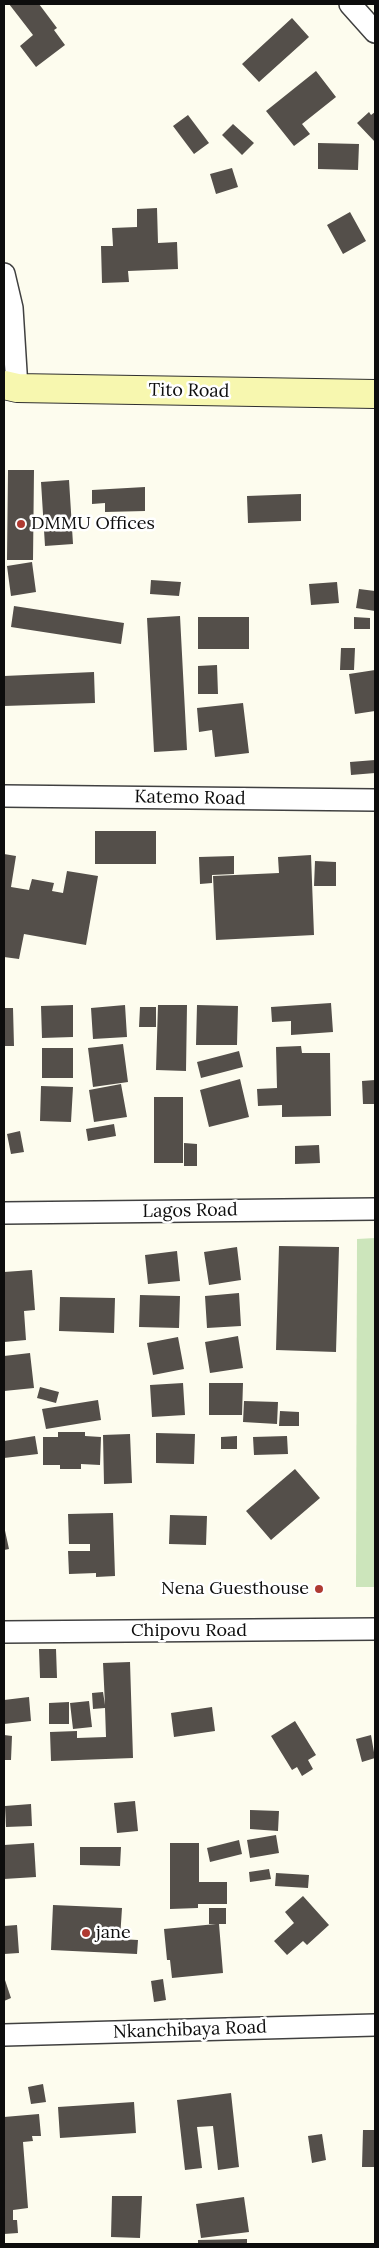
<!DOCTYPE html>
<html>
<head>
<meta charset="utf-8">
<style>
  body { margin:0 }
  #map { position:relative; width:379px; height:2248px; overflow:hidden; background:#fdfcee; font-family:Lora,serif }
  canvas { display:block }
  .frame { position:absolute; inset:0; border:5px solid #0d0d0d; pointer-events:none }
</style>
</head>
<body>
<div id="map">
<canvas width="379" height="2248"></canvas>
<div class="frame"></div>
</div>
<script>
const ctx = document.querySelector('canvas').getContext('2d');
ctx.lineJoin = 'round';
function paint(path, color) { ctx.fillStyle = color; ctx.fill(path, 'evenodd'); }
const shape = rows => new Path2D(rows.map(r => 'M' + r).join(''));
function strokePath(path, color, width, dash) { ctx.strokeStyle = color; ctx.lineWidth = width; ctx.lineCap = dash ? 'butt' : 'round'; ctx.setLineDash(dash || []); ctx.stroke(path); }
function write(font, color, halo, rows, align = 'center') {
  ctx.font = font + ' Lora,serif'; ctx.lineWidth = 5; ctx.setLineDash([]); ctx.textBaseline = 'middle'; ctx.strokeStyle = halo; ctx.fillStyle = color; for (const [text, x, y, turn = 0] of rows) {
    ctx.save(); ctx.translate(x, y); ctx.rotate((+turn || 0) * Math.PI / 180); ctx.textAlign = isNaN(turn) ? turn : align; if (halo) ctx.strokeText(text, 0, 0); ctx.fillText(text, 0, 0); ctx.restore();
  }
}
const green = shape([
  [375,1238,375,1587,356,1587,357,1239]
]);
const building = shape([
  [9,4,39,4,57,28,54,30,65,45,36,67,20,46,33,35],
  [292,18,309,37,259,82,242,64],
  [316,71,336,97,302,124,310,134,294,146,266,111],
  [369,112,371,115,375,112,375,142,357,123],
  [188,115,209,143,194,154,173,126],
  [233,124,254,143,242,155,222,135],
  [318,143,359,144,358,170,318,169],
  [232,168,238,187,216,194,210,174],
  [157,208,158,243,177,242,178,269,128,271,129,282,102,283,101,246,113,246,112,228,137,227,137,209],
  [350,212,366,241,343,254,327,225],
  [8,470,34,470,33,560,7,560],
  [69,480,73,544,45,546,41,482],
  [145,487,145,511,105,512,105,503,92,504,92,490],
  [301,494,301,521,248,523,247,496],
  [32,562,36,592,11,596,7,566],
  [151,580,181,582,179,596,150,594],
  [337,582,339,603,311,605,309,584],
  [359,589,375,591,375,611,356,608],
  [14,606,124,623,121,644,11,627],
  [180,616,187,750,154,752,147,618],
  [198,617,249,617,249,649,198,649],
  [354,617,370,618,370,629,354,629],
  [341,648,355,648,354,670,340,670],
  [217,665,218,694,198,694,198,666],
  [375,670,375,711,355,714,349,674],
  [94,672,95,703,4,706,4,676],
  [243,703,249,753,215,757,212,730,199,732,197,708],
  [375,760,375,773,351,775,350,762],
  [95,831,156,831,156,864,95,864],
  [4,854,16,856,11,887,29,890,32,879,54,883,52,891,63,893,67,871,98,876,86,945,24,934,19,959,4,957],
  [311,855,314,935,216,940,213,876,279,873,278,857],
  [234,856,234,874,212,875,212,883,200,884,199,857],
  [315,861,336,862,336,886,314,886],
  [331,1003,333,1032,291,1035,291,1021,272,1022,271,1007],
  [73,1005,73,1037,42,1038,41,1006],
  [125,1005,127,1037,93,1039,91,1008],
  [158,1005,187,1005,186,1071,156,1070],
  [197,1005,238,1006,237,1045,196,1045],
  [140,1007,156,1007,156,1027,139,1027],
  [4,1008,13,1008,14,1046,4,1046],
  [123,1044,128,1082,93,1087,88,1048],
  [301,1046,302,1053,330,1053,331,1116,282,1117,282,1105,258,1106,257,1089,277,1088,276,1047],
  [42,1048,73,1048,73,1078,42,1078],
  [239,1051,243,1067,201,1078,197,1062],
  [240,1079,249,1117,209,1127,200,1090],
  [375,1080,375,1104,363,1104,362,1081],
  [121,1084,127,1117,94,1122,89,1090],
  [41,1086,73,1087,71,1122,40,1121],
  [154,1097,183,1097,183,1163,154,1163],
  [114,1124,116,1136,88,1141,86,1129],
  [20,1131,24,1152,11,1154,7,1134],
  [184,1143,197,1144,197,1166,184,1166],
  [319,1145,320,1163,295,1164,295,1146],
  [279,1246,339,1247,336,1352,276,1350],
  [237,1247,241,1280,209,1285,204,1252],
  [177,1251,180,1281,148,1284,145,1255],
  [32,1270,35,1310,24,1311,26,1340,4,1342,4,1272],
  [239,1293,241,1326,207,1328,205,1296],
  [140,1295,180,1296,179,1328,139,1327],
  [60,1297,115,1298,114,1333,59,1331],
  [238,1336,243,1368,210,1373,205,1342],
  [178,1337,184,1369,153,1375,147,1343],
  [30,1353,34,1388,4,1391,4,1356],
  [183,1383,185,1415,152,1417,150,1385],
  [209,1383,243,1383,242,1415,209,1415],
  [40,1387,59,1392,56,1403,37,1398],
  [98,1400,101,1420,46,1429,42,1409],
  [244,1401,278,1402,277,1424,243,1422],
  [280,1411,299,1412,299,1426,279,1426],
  [58,1432,85,1432,85,1436,101,1437,100,1465,81,1464,81,1469,60,1469,60,1465,43,1465,43,1437,58,1437],
  [156,1433,195,1434,194,1464,156,1463],
  [130,1434,132,1483,104,1484,103,1435],
  [35,1436,38,1454,4,1458,4,1441],
  [237,1436,237,1449,221,1449,221,1437],
  [287,1436,288,1454,254,1455,253,1437],
  [295,1469,320,1498,271,1540,246,1511],
  [113,1513,115,1576,96,1577,96,1573,69,1574,68,1551,90,1551,90,1544,69,1544,68,1514],
  [170,1515,207,1516,206,1545,169,1544],
  [4,1526,9,1549,4,1550],
  [39,1649,56,1649,57,1678,40,1678],
  [130,1662,133,1758,51,1761,50,1732,77,1731,77,1738,106,1737,105,1708,93,1709,92,1693,103,1692,105,1705,103,1663],
  [29,1697,31,1721,4,1724,4,1700],
  [89,1701,92,1727,73,1729,70,1703],
  [69,1702,69,1724,49,1724,49,1703],
  [212,1707,215,1731,174,1737,171,1713],
  [295,1721,316,1755,308,1760,313,1769,302,1776,297,1767,292,1770,271,1736],
  [4,1735,12,1736,11,1760,4,1760],
  [371,1735,375,1758,362,1762,356,1739],
  [135,1801,138,1831,117,1833,114,1803],
  [31,1804,32,1826,6,1827,5,1806],
  [250,1810,279,1811,278,1831,250,1829],
  [276,1835,279,1853,250,1858,247,1840],
  [239,1840,242,1854,210,1862,207,1848],
  [34,1843,36,1877,4,1879,4,1845],
  [170,1843,199,1843,199,1882,227,1882,227,1904,198,1904,198,1908,170,1909],
  [80,1847,121,1847,120,1866,80,1865],
  [269,1869,271,1879,250,1882,249,1872],
  [276,1873,309,1875,308,1888,275,1886],
  [303,1896,329,1925,307,1945,303,1941,287,1955,274,1941,294,1923,285,1912],
  [53,1905,122,1908,120,1939,138,1940,137,1954,51,1950],
  [209,1908,226,1908,226,1924,219,1924,223,1973,172,1978,170,1960,167,1960,164,1929,216,1924,209,1924],
  [17,1925,19,1953,4,1954,4,1926],
  [4,1977,11,1998,4,2001],
  [163,1979,166,2000,154,2002,151,1981],
  [43,2084,46,2102,31,2104,28,2087],
  [231,2093,239,2167,218,2170,213,2126,197,2127,202,2168,185,2170,177,2100],
  [134,2102,136,2133,60,2138,58,2107],
  [39,2114,41,2136,32,2136,33,2141,23,2142,28,2208,13,2210,13,2220,17,2220,18,2233,4,2234,4,2117],
  [363,2130,375,2130,375,2167,362,2167],
  [322,2134,326,2160,312,2163,308,2136],
  [112,2196,142,2196,140,2238,111,2237],
  [244,2197,249,2232,201,2238,196,2204],
  [247,2239,247,2244,198,2244,198,2240]
]);
const street = shape([
  [350,4,375,32],
  [4,274,12,308,17,388],
  [4,796,375,800],
  [4,1213,375,1209],
  [4,1632,375,1629],
  [4,2035,375,2025]
]);
const secondary = shape([
  [4,385,17,388,375,394]
]);
const markers = [
  [21,524,5,"#af3a32"],
  [319,1589,5,"#af3a32"],
  [86,1933,5,"#af3a32"]
];
const streetNames = [
  ["Tito Road",189,391,1],
  ["Katemo Road",190,798,1],
  ["Lagos Road",190,1211,-1],
  ["Chipovu Road",189,1631],
  ["Nkanchibaya Road",190,2030,-2]
];
const poiNames = [
  ["DMMU Offices",31,524],
  ["Nena Guesthouse",309,1589,"right"],
  ["jane",96,1933]
];
paint(green, '#cce5bb');
paint(building, '#544f4a');
strokePath(street, '#404040', 24);
strokePath(secondary, '#2f2f2f', 30);
strokePath(street, '#fff', 21);
strokePath(secondary, '#f7f7af', 28);
for (const [x, y, r, color] of markers) { const dot = new Path2D(); dot.arc(x, y, r, 0, 2 * Math.PI); ctx.fillStyle = color; ctx.fill(dot); strokePath(dot, '#fff', 2); }
write('18px', '#0d0d0d', '#fff', streetNames);
write('18px', '#0d0d0d', '#fff', poiNames, 'left');
</script>
</body>
</html>
